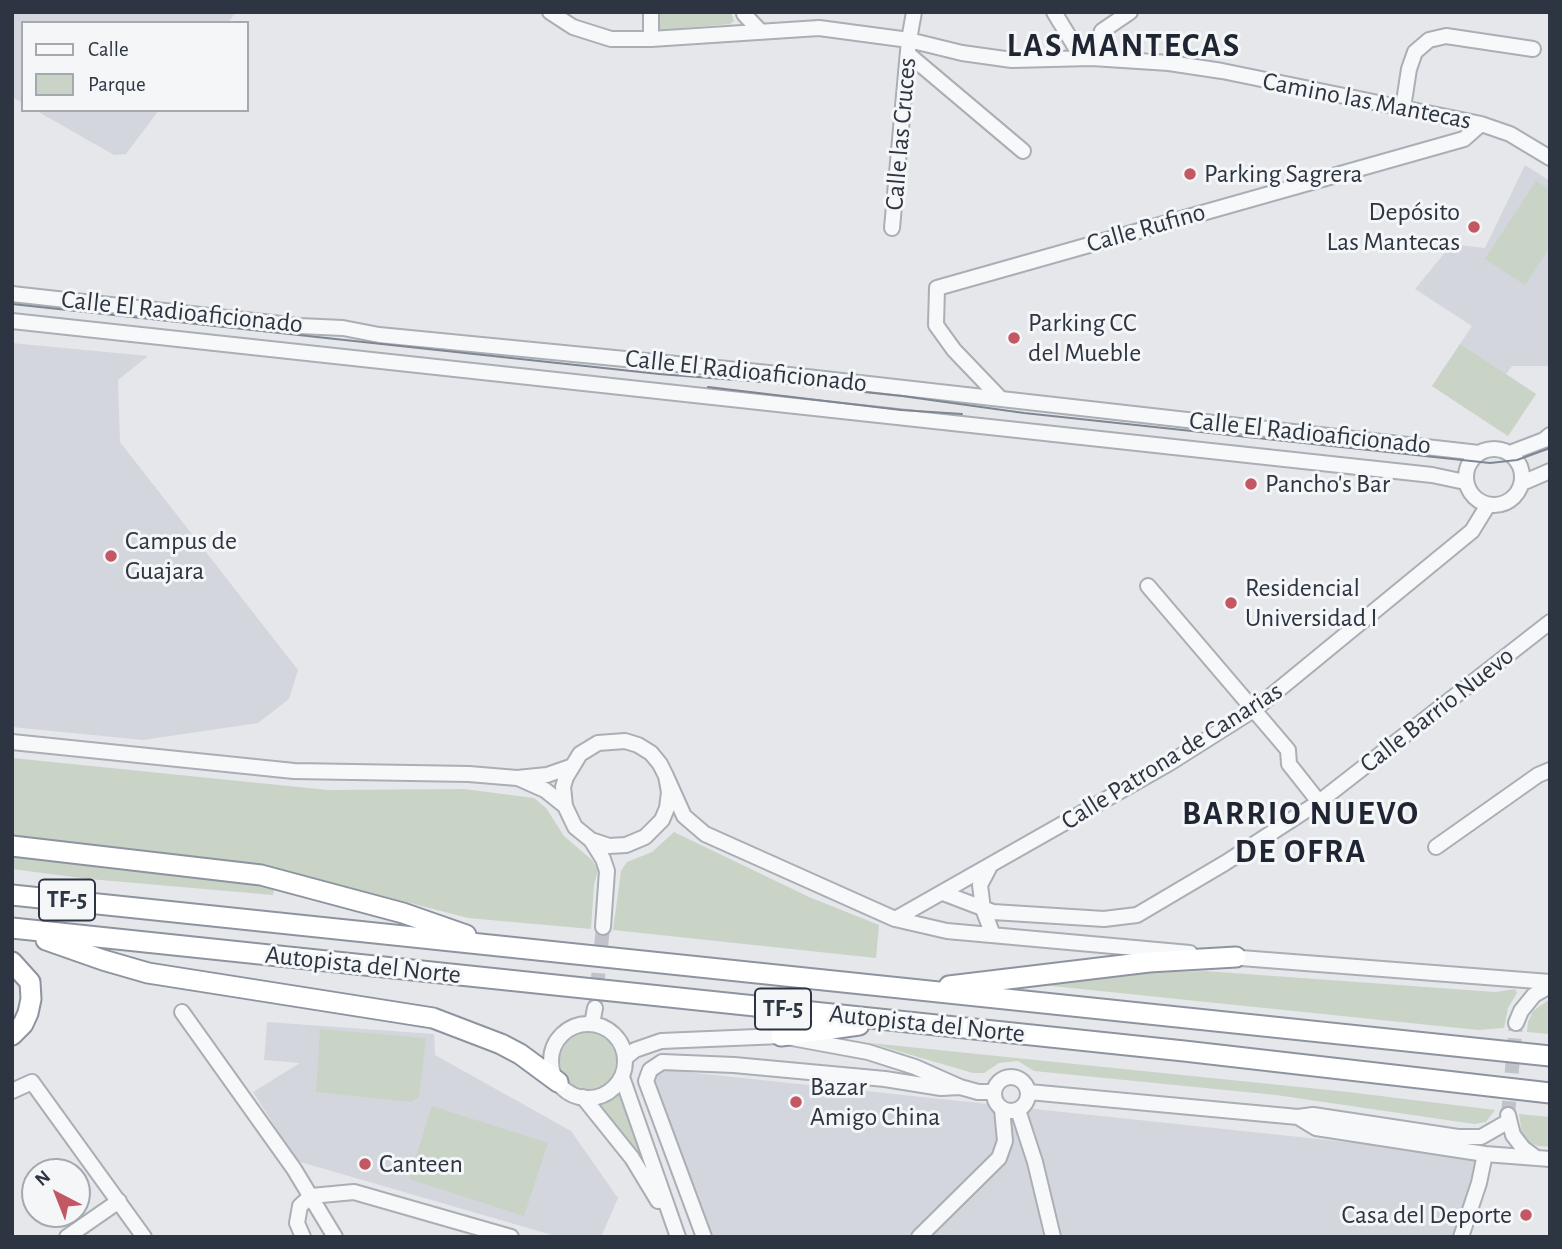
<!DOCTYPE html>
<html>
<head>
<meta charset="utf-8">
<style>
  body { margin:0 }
  #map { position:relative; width:1562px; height:1249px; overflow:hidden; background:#e5e7eb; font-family:"Alegreya Sans",sans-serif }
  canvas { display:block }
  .frame { position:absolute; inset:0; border:14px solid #2d3442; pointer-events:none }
  .legend { position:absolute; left:21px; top:21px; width:228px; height:91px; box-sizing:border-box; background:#f4f6f8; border:2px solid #a4a8af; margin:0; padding:9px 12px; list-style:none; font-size:21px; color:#2d3442 }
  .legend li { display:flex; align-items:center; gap:14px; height:35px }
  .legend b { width:35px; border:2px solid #a4a8af }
  .north { position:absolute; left:21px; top:1158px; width:70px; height:70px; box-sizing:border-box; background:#f4f6f8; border:2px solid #a4a8af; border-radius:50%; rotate:318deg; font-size:19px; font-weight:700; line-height:28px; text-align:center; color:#2d3442 }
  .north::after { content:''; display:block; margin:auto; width:24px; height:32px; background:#c35763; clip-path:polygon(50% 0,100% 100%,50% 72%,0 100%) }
</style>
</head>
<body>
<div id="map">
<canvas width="1562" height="1249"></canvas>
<div class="frame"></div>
<ul class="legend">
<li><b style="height:9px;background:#f7f8f9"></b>Calle</li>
<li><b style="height:19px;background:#c9d4c6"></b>Parque</li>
</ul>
<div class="north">N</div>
</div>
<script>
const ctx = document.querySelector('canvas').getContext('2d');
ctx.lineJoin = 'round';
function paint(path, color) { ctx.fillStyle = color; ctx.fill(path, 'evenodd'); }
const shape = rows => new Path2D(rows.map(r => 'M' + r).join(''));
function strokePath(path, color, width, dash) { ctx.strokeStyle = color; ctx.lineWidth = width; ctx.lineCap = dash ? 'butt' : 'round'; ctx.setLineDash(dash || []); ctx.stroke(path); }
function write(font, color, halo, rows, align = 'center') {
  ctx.font = font + ' "Alegreya Sans",sans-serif'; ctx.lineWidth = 6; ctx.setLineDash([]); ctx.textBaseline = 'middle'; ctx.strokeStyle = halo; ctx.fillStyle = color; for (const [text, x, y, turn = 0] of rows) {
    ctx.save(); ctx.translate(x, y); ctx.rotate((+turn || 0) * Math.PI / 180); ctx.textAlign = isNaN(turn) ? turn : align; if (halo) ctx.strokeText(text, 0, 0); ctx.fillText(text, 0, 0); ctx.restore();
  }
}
const built = shape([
  [12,12,236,12,228,23,23,23,23,103,12,97],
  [35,110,159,110,126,154,114,155],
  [1525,165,1550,181,1550,366,1512,366,1506,374,1536,394,1508,436,1432,386,1472,326,1415,289,1452,244,1485,248],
  [12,343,148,356,118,380,120,442,298,670,289,699,258,723,143,740,12,727],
  [267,1022,434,1034,435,1055,571,1131,618,1198,601,1237,559,1237,297,1161,253,1092,300,1063,264,1060],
  [648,1068,1488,1157,1456,1237,705,1237]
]);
const green = shape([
  [660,12,731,12,734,21,730,24,662,30,658,28,657,21],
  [1536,181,1550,190,1550,247,1525,285,1485,259],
  [1460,344,1536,394,1508,436,1432,386],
  [12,758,328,790,464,789,534,798,546,808,564,836,592,860,598,870,594,885,591,929,468,918,299,874,248,865,12,838],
  [674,832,809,897,879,925,876,958,613,930,621,871,627,862,652,852],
  [12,854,275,886,273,895,89,879,12,869],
  [1205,971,1495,992,1515,989,1517,993,1508,1008,1504,1028,1478,1030,1042,985,1118,974],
  [1550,999,1550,1034,1527,1032,1528,1022,1533,1011],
  [320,1029,426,1038,419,1097,411,1102,316,1092],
  '560 1061a28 28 0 1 1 56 0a28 28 0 1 1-56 0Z',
  [870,1043,1348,1092,1495,1110,1486,1122,1474,1124,1276,1095,1034,1071,1018,1061,999,1063,984,1073,973,1073],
  [619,1093,641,1149,640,1153,636,1151,600,1106,602,1102],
  [432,1106,548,1143,524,1216,409,1179],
  [1519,1114,1550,1117,1550,1147,1538,1146,1527,1141,1522,1135]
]);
const minorTunnel = shape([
  [595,1008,603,927],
  [1508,1115,1516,1023]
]);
const minor = shape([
  [550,12,573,27,611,39,651,39,819,28,909,40,962,53,1012,60,1092,58,1169,63,1222,71,1481,124,1510,134,1550,158],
  [651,12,651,39],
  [1054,12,1082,58],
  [744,14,761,32],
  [908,54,1023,151],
  [1092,58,1102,31,1130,12],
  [1403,108,1409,69,1415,52,1429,40,1446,36,1533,49],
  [892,228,909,40,914,12],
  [12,294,299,326,343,328,379,335,789,375,1479,453],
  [12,321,1432,475,1465,482],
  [1000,398,954,350,936,325,937,288,1464,139,1481,124],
  '1466 477a28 28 0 1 1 56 0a28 28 0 1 1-56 0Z',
  [1510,453,1544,440,1550,435],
  [1522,483,1550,471],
  [1148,586,1288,750,1289,764,1319,802],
  [12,742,294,771,469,774,517,778,547,775,570,767],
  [666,776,669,792,667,808,662,820,645,837,626,845,609,846,591,840,575,827,565,806,563,787,566,777,580,754,598,743,625,741,638,745,651,753,660,764,666,776,684,816,705,834,895,919,947,931,1190,953],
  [518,778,545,790,565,806],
  [591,840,603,859,607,871,603,927],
  [1436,847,1538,775,1550,770],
  [989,868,980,885,983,909,993,935],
  [943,893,993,912,1104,919,1137,915,1225,863,1319,802,1550,622],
  [895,919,1168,764,1255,709,1472,531,1488,505],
  [1228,957,1550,982],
  [182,1012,294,1169,335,1237],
  [1516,1023,1521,1011,1534,995,1550,986],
  [592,1024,595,1008],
  '551 1061a37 37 0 1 1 74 0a37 37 0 1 1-74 0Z',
  [625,1058,635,1050,661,1041,781,1036,868,1052,915,1067,960,1087,978,1092,994,1092],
  '994 1094a17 17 0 1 1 34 0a17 17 0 1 1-34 0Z',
  [622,1077,678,1237],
  [12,1091,32,1082,144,1237],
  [1029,1092,1298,1117,1313,1115,1458,1137,1481,1137,1509,1121],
  [583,1097,632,1158,658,1201],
  [1018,1110,1035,1162,1053,1237],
  [1508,1115,1513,1135,1523,1148,1535,1157],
  [1298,1117,1316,1128,1485,1154,1550,1159],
  [311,1196,354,1192,511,1237],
  [67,1237,119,1201],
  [303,1237,297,1223,300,1206,311,1196],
  [704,1237,646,1081,650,1070,662,1062,734,1065,885,1079,941,1088,960,1087],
  [919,1237,999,1158,1005,1141,1002,1109],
  [1461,1237,1479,1183,1485,1154]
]);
const highway = shape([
  [12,846,261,875,403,913,466,935],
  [12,895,1550,1056],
  [12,928,1184,1051,1550,1093],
  [46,940,103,960,148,973,433,1018,501,1044,520,1054,558,1082],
  [12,962,30,982,31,999,28,1013,23,1024,12,1035],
  [949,986,1149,962,1236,957],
  [781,1036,859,1025]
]);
const tram = shape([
  [12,304,659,374,788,384,902,396,1024,413,1490,463,1517,460,1550,448],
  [708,387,901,410,962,414]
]);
const markers = [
  [1190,174,7,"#c35763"],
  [1474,227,7,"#c35763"],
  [1014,338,7,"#c35763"],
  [1251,484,7,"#c35763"],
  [111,556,7,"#c35763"],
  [1231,603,7,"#c35763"],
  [796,1102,7,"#c35763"],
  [365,1164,7,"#c35763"],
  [1526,1215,7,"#c35763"]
];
const shields = [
  [67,900,56],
  [783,1009,56]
];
const shieldNames = [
  ["TF-5",67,900],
  ["TF-5",783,1009]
];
const streetNames = [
  ["Camino las Mantecas",1367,101,11],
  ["Calle las Cruces",901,134,-85],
  ["Calle Rufino",1146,228,-16],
  ["Calle El Radioaficionado",182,312,6],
  ["Calle El Radioaficionado",746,371,6],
  ["Calle El Radioaficionado",1310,433,6],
  ["Calle Barrio Nuevo",1437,710,-38],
  ["Calle Patrona de Canarias",1172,756,-32],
  ["Autopista del Norte",363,965,6],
  ["Autopista del Norte",927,1024,6]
];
const poiNames = [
  ["Parking Sagrera",1204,174],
  ["Depósito",1460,212,"right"],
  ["Las Mantecas",1460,242,"right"],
  ["Parking CC",1028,323],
  ["del Mueble",1028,353],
  ["Pancho's Bar",1265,484],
  ["Campus de",125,541],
  ["Guajara",125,571],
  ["Residencial",1245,588],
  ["Universidad I",1245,618],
  ["Bazar",810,1087],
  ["Amigo China",810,1117],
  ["Canteen",379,1164],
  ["Casa del Deporte",1512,1215,"right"]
];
const districtNames = [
  ["LAS MANTECAS",1124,46],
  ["BARRIO NUEVO",1301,814],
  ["DE OFRA",1301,852]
];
paint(built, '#d3d6dd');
paint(green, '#c9d4c6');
strokePath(minorTunnel, '#c0c3c9', 14, [14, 7]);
strokePath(minor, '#aaaeb5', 18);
strokePath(highway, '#8d94a0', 23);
strokePath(minor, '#f7f8f9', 14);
strokePath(highway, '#fff', 19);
strokePath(tram, '#7f8693', 2);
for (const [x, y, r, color] of markers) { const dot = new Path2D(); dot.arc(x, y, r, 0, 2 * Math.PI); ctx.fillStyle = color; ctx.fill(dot); strokePath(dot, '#f4f6f8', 2.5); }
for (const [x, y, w] of shields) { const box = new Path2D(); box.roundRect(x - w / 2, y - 20.5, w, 41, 5); ctx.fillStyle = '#f4f6f8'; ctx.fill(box); strokePath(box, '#2d3442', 2); }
write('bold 24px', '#2d3442', null, shieldNames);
write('26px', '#2d3442', '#f4f6f8', streetNames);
write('26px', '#2d3442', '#f4f6f8', poiNames, 'left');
ctx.letterSpacing = '2px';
write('bold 33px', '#1f2533', '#f4f6f8', districtNames);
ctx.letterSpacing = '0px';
</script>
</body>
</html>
